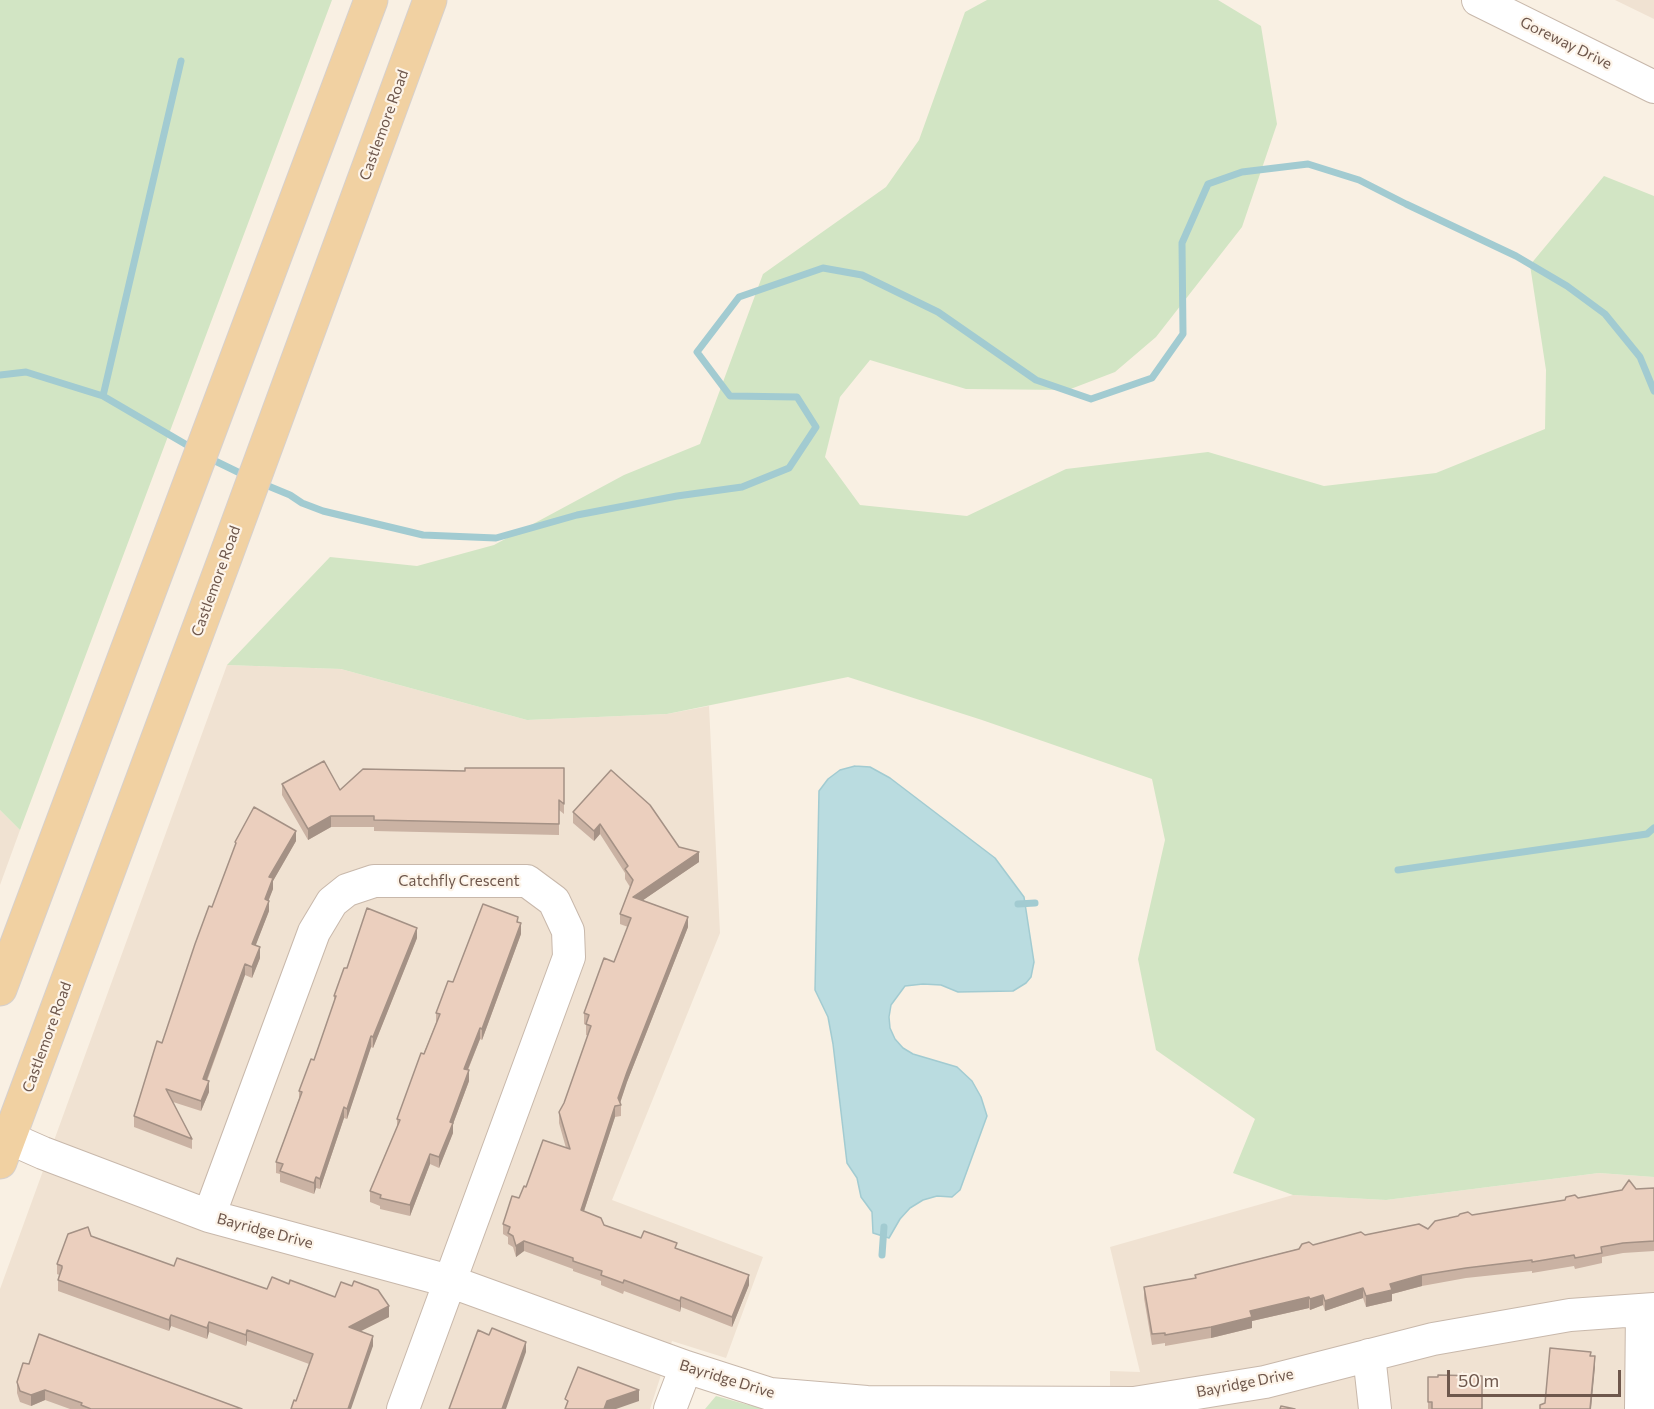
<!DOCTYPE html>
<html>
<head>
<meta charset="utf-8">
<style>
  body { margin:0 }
  #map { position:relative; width:1654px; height:1409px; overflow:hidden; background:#f9f0e3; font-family:Commissioner,sans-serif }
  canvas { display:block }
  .scale { position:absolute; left:1447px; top:1370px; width:174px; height:27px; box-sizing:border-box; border:3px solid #6e574c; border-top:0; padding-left:8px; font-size:18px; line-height:21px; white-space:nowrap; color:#6e574c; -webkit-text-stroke:4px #fdf4e9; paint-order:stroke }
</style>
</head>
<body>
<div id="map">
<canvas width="1654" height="1409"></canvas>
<div class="scale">50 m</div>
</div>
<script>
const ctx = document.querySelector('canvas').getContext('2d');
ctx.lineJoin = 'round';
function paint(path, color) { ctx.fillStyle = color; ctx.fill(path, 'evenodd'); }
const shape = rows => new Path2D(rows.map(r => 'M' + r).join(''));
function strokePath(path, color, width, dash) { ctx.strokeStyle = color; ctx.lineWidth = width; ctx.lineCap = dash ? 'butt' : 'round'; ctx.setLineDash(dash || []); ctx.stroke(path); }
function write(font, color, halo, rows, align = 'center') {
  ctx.font = font + ' Commissioner,sans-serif'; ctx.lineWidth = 4.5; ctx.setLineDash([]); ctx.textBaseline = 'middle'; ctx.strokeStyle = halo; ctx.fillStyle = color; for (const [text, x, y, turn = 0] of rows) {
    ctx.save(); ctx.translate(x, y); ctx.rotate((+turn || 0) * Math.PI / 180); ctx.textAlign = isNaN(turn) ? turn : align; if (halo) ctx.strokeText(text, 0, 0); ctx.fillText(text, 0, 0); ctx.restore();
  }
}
const residential = shape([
  [1615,0,1654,0,1654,19],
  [227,665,341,669,527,720,667,714,709,706,720,933,612,1200,763,1257,726,1358,672,1341,650,1409,0,1409,0,1289],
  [0,810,20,830,0,885],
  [1599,1173,1654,1177,1654,1409,1110,1409,1110,1371,1140,1372,1110,1247,1293,1195,1386,1200]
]);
const green = shape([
  [0,0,332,0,20,830,0,810],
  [987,0,1218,0,1261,26,1277,124,1242,227,1156,337,1115,372,1068,390,966,389,870,360,840,397,825,457,860,505,967,516,1066,469,1208,452,1324,486,1436,473,1545,429,1546,370,1530,265,1604,176,1654,196,1654,1177,1599,1173,1386,1200,1293,1195,1233,1173,1255,1119,1156,1050,1138,959,1165,840,1152,779,982,720,848,677,667,714,527,720,341,669,227,665,330,557,417,566,494,545,624,475,700,444,763,274,886,187,919,140,965,12],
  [716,1396,745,1404,767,1409,705,1409]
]);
const water = shape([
  [855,766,870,767,890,778,995,858,1024,897,1034,962,1031,977,1026,983,1013,991,958,992,941,985,923,984,905,986,891,1005,889,1017,890,1028,895,1039,903,1048,913,1054,957,1067,972,1081,981,1097,987,1116,960,1190,952,1197,937,1196,923,1200,910,1208,900,1219,889,1238,873,1233,872,1212,861,1197,857,1178,847,1163,833,1044,828,1017,815,990,819,791,828,779,840,770,855,766]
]);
const stream = shape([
  [0,375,26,372,103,396,192,448],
  [103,396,181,61],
  [207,457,246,476],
  [261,483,290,495,302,503,323,511,423,535,496,538,577,515,677,496,742,487,789,468,816,427,797,397,730,396,697,352,739,297,823,268,862,275,938,312,1036,380,1091,399,1152,378,1183,334,1182,243,1208,184,1242,172,1308,164,1359,180,1406,204,1516,256,1567,286,1605,314,1640,357,1654,391],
  [1398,870,1647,834,1654,828],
  [1018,904,1035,903],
  [882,1255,884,1227]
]);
const minor = shape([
  [1478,0,1654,87],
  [0,1134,43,1153,209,1216,449,1281,686,1367,770,1394,867,1402,1134,1403,1265,1382,1433,1339,1570,1315,1654,1309],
  [209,1216,314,932,332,902,347,890,374,881,527,881,554,901,568,931,569,957,403,1409],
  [1369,1355,1375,1409],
  [670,1409,686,1367],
  [1641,1409,1642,1310]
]);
const major = shape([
  [0,989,371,0],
  [0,1162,225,558,430,0]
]);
const wall = shape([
  [564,768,564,814,559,810,559,835,374,831,374,827,331,827,308,840,282,795,282,784,340,790,465,771],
  [573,812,679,847,699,862,643,900,688,927,627,1082,620,1103,621,1105,621,1116,615,1117,584,1211,604,1225,641,1238,677,1249,749,1285,732,1327,681,1307,680,1312,624,1291,623,1294,601,1285,601,1281,573,1271,573,1269,524,1251,516,1257,513,1247,508,1244,508,1237,503,1234,503,1224,526,1187,566,1148,559,1123,559,1112,564,1103,588,1036,586,1035,586,1025,584,1024,584,1013,614,962,628,927,620,924,620,914,630,887,625,879,625,873,600,834,594,841,573,823],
  [296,841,273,881,273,889,268,900,269,911,255,946,260,958,252,978,245,975,207,1081,209,1092,201,1111,173,1102,192,1139,192,1149,134,1127,134,1116,235,847,235,842],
  [518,922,521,934,482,1040,480,1039,468,1070,469,1081,453,1124,453,1133,439,1168,430,1164,410,1216,380,1209,380,1206,370,1202,370,1191,397,1127,397,1119,436,1023,436,1013],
  [417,938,373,1048,371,1047,347,1119,344,1118,320,1189,316,1188,314,1194,280,1182,280,1174,276,1173,276,1162,299,1099,299,1091,314,1060,334,1002,334,996,347,968],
  [1654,1188,1654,1251,1623,1253,1602,1257,1602,1263,1575,1269,1574,1266,1532,1273,1532,1271,1466,1278,1422,1286,1392,1294,1392,1301,1366,1307,1363,1298,1325,1311,1323,1305,1310,1310,1309,1308,1252,1321,1252,1328,1211,1338,1165,1346,1165,1343,1152,1345,1144,1298,1144,1287,1195,1278,1195,1275,1313,1245,1365,1235,1428,1229,1472,1215,1636,1189],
  [91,1236,174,1266,267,1289,289,1284,335,1297,389,1317,361,1331,373,1346,296,1401,309,1364,247,1341,246,1346,209,1332,207,1339,171,1326,169,1331,58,1291,58,1280,59,1275,57,1274,57,1264],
  [1428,1377,1482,1409,1428,1409],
  [17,1382,242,1409,70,1409,45,1400,31,1406,20,1402,17,1393]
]);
const shadedWall = shape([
  [331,816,331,827,308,840,308,829],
  [600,824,600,834,594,841,594,831],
  [296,831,296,841,273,881,273,889,265,910,265,899,269,877],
  [699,852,699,862,633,907,633,897],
  [269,901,269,911,252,955,252,944],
  [688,917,688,927,627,1082,619,1106,618,1098,627,1072],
  [521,923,521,934,482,1040,482,1029],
  [417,928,417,938,373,1048,373,1037],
  [260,947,260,958,252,978,252,967],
  [245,964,245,975,203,1090,203,1079],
  [480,1028,480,1039,464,1079,464,1069],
  [371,1036,371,1047,347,1119,347,1109],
  [469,1070,469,1081,453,1124,453,1133,439,1168,439,1157,450,1122],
  [209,1081,209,1092,201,1111,201,1101],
  [615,1106,615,1117,581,1220,581,1210],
  [344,1107,344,1118,320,1189,320,1179],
  [430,1154,430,1164,410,1216,410,1205],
  [316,1177,316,1188,314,1194,314,1183],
  [524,1241,524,1251,516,1257,516,1246],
  [749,1275,749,1285,732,1327,732,1317],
  [1422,1275,1422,1286,1392,1294,1392,1301,1366,1307,1366,1296,1390,1284],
  [1363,1288,1363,1298,1325,1311,1325,1301],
  [1323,1295,1323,1305,1310,1310,1310,1299],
  [681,1297,681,1307,680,1312,680,1301],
  [1309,1297,1309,1308,1252,1321,1252,1328,1211,1338,1211,1327,1250,1311],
  [389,1306,389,1317,349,1337,349,1327],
  [171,1315,171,1326,169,1331,169,1320],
  [209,1322,209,1332,207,1339,207,1328],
  [247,1330,247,1341,246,1346,246,1335],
  [373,1336,373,1346,351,1409,348,1409],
  [526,1342,526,1352,506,1409,502,1409],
  [1595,1356,1595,1367,1591,1409,1590,1409],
  [45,1390,45,1400,31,1406,31,1395],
  [639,1390,639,1401,616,1409,604,1409,607,1401]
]);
const building = shape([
  [324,761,340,790,363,769,465,771,465,768,564,768,564,804,559,800,559,824,374,820,374,816,331,816,308,829,282,784,324,761],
  [611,770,650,805,679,847,699,852,633,897,688,917,627,1072,618,1098,621,1105,615,1106,581,1210,601,1218,604,1225,641,1238,644,1231,677,1243,675,1248,749,1275,732,1317,681,1297,680,1301,624,1280,623,1283,601,1275,602,1271,573,1261,573,1258,524,1241,516,1246,513,1236,508,1233,510,1227,503,1224,512,1196,519,1198,524,1186,526,1187,543,1140,570,1149,559,1112,564,1103,591,1026,586,1024,589,1015,584,1013,604,958,614,962,631,918,620,914,633,880,625,869,628,866,600,824,594,831,573,812,611,770],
  [254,807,296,831,269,877,273,878,265,899,269,901,252,944,260,947,252,967,245,964,203,1079,209,1081,201,1101,166,1089,192,1139,134,1116,157,1041,162,1043,195,944,209,906,212,907,236,843,235,842,254,807],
  [483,904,518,917,517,922,521,923,482,1029,480,1028,464,1069,469,1070,450,1122,453,1123,439,1157,430,1154,410,1205,380,1198,381,1195,370,1191,400,1120,397,1119,421,1053,424,1054,440,1014,436,1013,448,981,453,982,483,904],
  [367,908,417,928,373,1037,371,1036,347,1109,344,1107,320,1179,316,1177,314,1183,280,1171,283,1164,276,1162,302,1092,299,1091,311,1059,314,1060,336,996,334,996,344,968,347,968,367,908],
  [1629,1180,1636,1189,1654,1188,1654,1241,1623,1243,1601,1247,1602,1253,1575,1258,1574,1255,1532,1262,1532,1260,1466,1268,1422,1275,1390,1284,1392,1290,1366,1296,1363,1288,1325,1301,1323,1295,1310,1299,1309,1297,1250,1311,1252,1317,1211,1327,1165,1335,1165,1333,1152,1334,1144,1287,1196,1278,1195,1275,1299,1249,1302,1244,1309,1242,1313,1245,1361,1232,1365,1235,1419,1224,1428,1229,1435,1221,1458,1216,1460,1214,1468,1212,1472,1215,1565,1200,1566,1197,1575,1195,1578,1198,1622,1190,1629,1180],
  [88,1227,91,1236,174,1266,177,1258,267,1289,272,1277,289,1284,290,1280,335,1297,341,1282,352,1286,354,1281,378,1290,389,1306,349,1327,373,1336,348,1409,291,1409,294,1400,296,1401,313,1354,247,1330,246,1335,209,1322,207,1328,171,1315,169,1320,58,1280,62,1268,62,1266,57,1264,68,1234,88,1227],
  [492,1328,526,1342,502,1409,449,1409,478,1330,489,1335,492,1328],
  [39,1334,242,1409,91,1409,81,1405,82,1403,45,1390,31,1395,20,1391,17,1382,23,1363,29,1364,39,1334],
  [1550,1348,1591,1352,1590,1356,1595,1356,1590,1409,1540,1409,1540,1405,1545,1403,1550,1348],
  [578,1367,639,1390,607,1401,604,1409,565,1409,568,1401,565,1399,578,1367],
  [1438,1375,1482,1376,1482,1409,1432,1409,1432,1402,1428,1402,1428,1377,1438,1377,1438,1375],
  [1281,1406,1295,1409,1280,1409,1281,1406]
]);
const streetNames = [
  ["Goreway Drive",1566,43,26],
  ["Castlemore Road",384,125,-70],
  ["Castlemore Road",216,581,-70],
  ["Catchfly Crescent",459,881],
  ["Castlemore Road",47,1037,-70],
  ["Bayridge Drive",265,1231,15],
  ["Bayridge Drive",727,1379,17],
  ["Bayridge Drive",1245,1383,-11]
];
paint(residential, '#f0e2d2');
paint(green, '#d2e5c4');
paint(water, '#badce0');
strokePath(water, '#a2cbd1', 1.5);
strokePath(stream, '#a2cbd1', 7);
strokePath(minor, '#c8b8ab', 34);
strokePath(major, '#d6d0cd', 35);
strokePath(minor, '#fff', 32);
strokePath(major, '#f1d1a2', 33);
paint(wall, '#cab2a3');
paint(shadedWall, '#a49185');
paint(building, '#ebcfbe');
strokePath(building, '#a49185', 1.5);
write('15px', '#6e574c', '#fdf4e9', streetNames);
</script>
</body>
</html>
